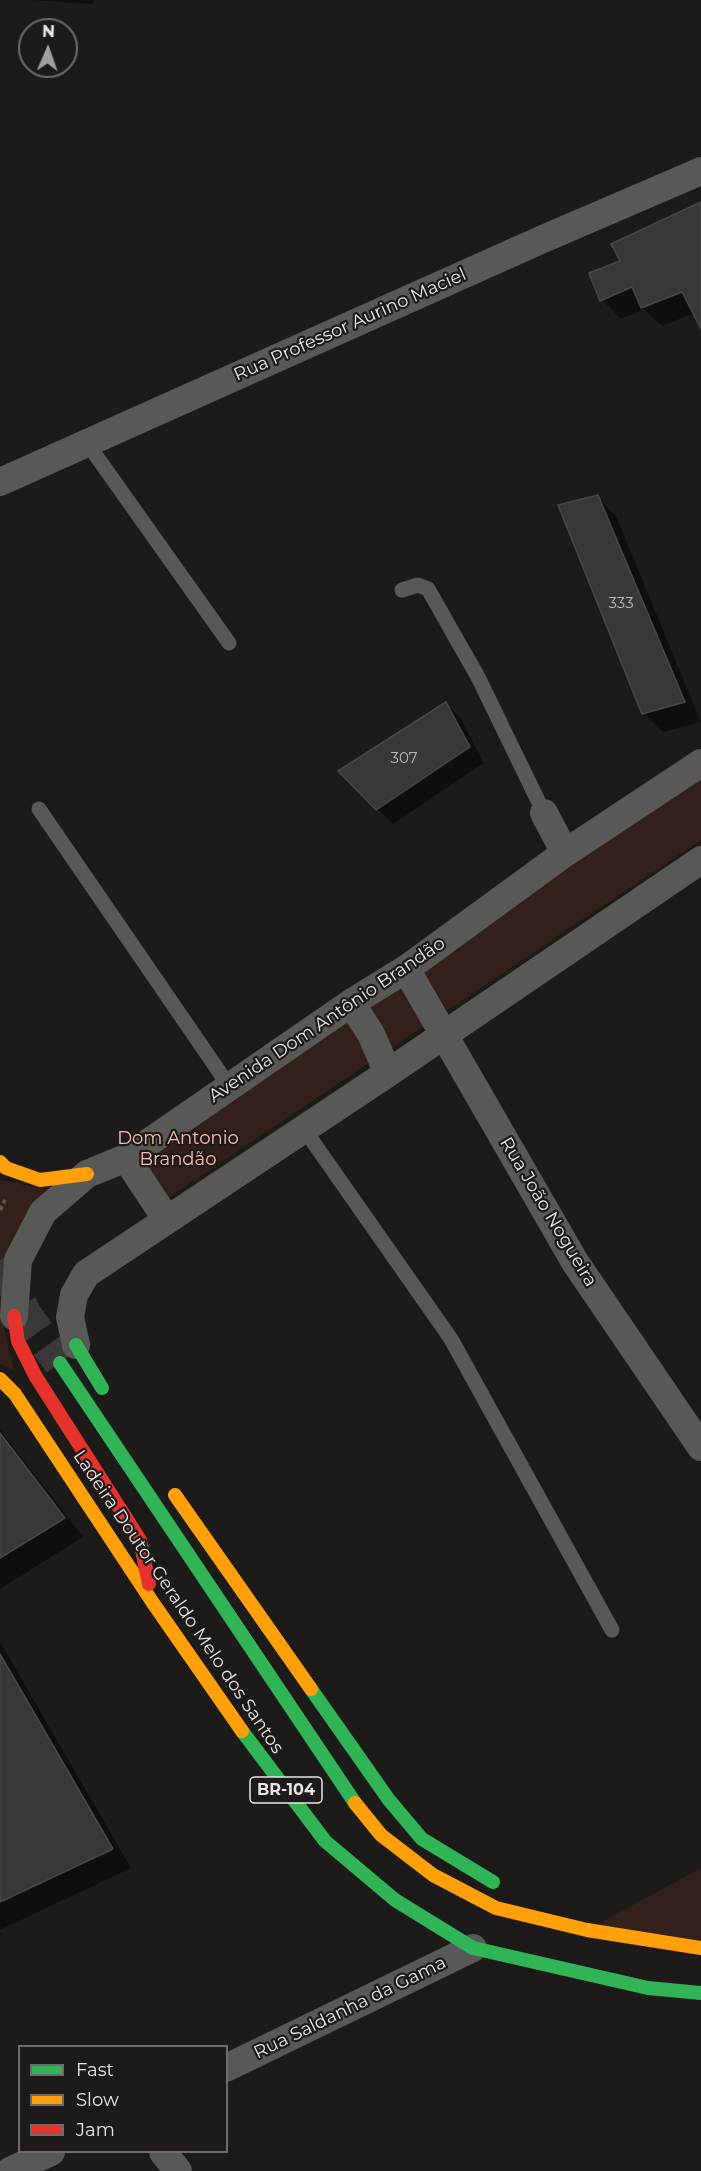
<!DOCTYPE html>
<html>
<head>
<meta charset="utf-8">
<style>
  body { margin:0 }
  #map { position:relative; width:701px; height:2171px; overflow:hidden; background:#1c1b1a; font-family:Montserrat,sans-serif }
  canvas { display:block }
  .legend { position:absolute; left:18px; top:2045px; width:210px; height:108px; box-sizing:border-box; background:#1d1a19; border:2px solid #6e6b6b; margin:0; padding:8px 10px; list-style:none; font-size:18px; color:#e7e5e5 }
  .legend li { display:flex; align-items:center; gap:12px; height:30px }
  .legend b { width:30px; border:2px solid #6e6b6b }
  .north { position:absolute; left:18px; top:18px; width:60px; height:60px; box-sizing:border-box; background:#1d1a19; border:2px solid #6e6b6b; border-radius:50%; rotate:2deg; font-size:16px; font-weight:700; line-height:24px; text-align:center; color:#e7e5e5 }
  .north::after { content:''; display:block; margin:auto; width:21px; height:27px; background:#a09e9e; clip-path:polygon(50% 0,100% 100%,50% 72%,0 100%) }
</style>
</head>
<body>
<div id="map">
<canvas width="701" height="2171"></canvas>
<ul class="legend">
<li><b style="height:8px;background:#30b455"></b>Fast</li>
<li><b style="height:8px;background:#ff9f0a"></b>Slow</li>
<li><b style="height:8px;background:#e5322d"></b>Jam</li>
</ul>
<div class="north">N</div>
</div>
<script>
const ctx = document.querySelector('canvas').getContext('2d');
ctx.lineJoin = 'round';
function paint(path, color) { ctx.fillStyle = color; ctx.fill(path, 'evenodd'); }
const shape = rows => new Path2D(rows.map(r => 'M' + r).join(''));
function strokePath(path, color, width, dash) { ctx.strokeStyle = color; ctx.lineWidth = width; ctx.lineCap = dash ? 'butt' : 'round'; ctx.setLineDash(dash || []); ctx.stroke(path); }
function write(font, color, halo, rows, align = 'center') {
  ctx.font = font + ' Montserrat,sans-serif'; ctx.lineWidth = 4.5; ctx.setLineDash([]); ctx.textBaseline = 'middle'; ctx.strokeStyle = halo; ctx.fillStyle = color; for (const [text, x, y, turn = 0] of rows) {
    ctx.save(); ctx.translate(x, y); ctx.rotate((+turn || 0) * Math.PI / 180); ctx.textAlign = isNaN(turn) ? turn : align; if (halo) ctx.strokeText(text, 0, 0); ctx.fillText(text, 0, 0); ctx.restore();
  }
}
const green = shape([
  [701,757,701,840,162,1202,132,1138],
  [0,1180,55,1191,0,1312,14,1370,0,1364],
  [701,1868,701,1948,587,1930]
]);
const shadow = shape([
  [30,0,94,0,93,4],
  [701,204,701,326,694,313,662,326,644,309,621,319,602,300,622,262],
  [597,497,616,516,701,722,663,732,644,713],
  [446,704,461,719,484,763,393,824,340,772],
  [0,1430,83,1537,0,1589],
  [0,1642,131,1868,0,1930]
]);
const building = shape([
  [701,202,701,329,682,292,641,308,632,287,600,301,589,273,620,261,611,244,701,202],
  [598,495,685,702,642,714,558,505,598,495],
  [446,702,470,747,376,810,338,771,446,702],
  [0,1433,65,1518,0,1558,0,1433],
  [0,1654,113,1849,0,1902,0,1654]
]);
const highwayTunnel = shape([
  [0,1260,25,1314,60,1363]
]);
const path = shape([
  [0,1210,5,1200]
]);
const lane = shape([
  [87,443,229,643],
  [402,590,418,585,428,589,478,677,544,813],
  [39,809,229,1086],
  [304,1129,451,1339,612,1630]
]);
const street = shape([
  [0,482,543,239,701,171],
  [544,813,565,853],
  [406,969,575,1262,701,1447],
  [351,1003,371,1034,388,1073],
  [126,1158,167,1220],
  [14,1316,18,1260,43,1212,87,1174,126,1158,351,1003,406,969,565,853,701,763],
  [76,1345,70,1317,74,1295,86,1274,388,1073,701,860],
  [226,2068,473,1948],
  [163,2152,178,2171],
  [10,2171,51,2152]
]);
const fast = shape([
  [76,1345,102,1388],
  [60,1363,355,1803],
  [311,1689,389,1800,422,1839,493,1882],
  [242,1731,325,1841,395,1900,473,1948,648,1988,701,1993]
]);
const slow = shape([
  [0,1162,6,1168,40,1180,87,1174],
  [0,1379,15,1394,153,1603,242,1731],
  [175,1495,311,1689],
  [355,1803,381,1835,433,1875,496,1908,587,1930,701,1948]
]);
const jam = shape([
  [14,1316,18,1341,36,1377,140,1540,149,1584]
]);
const numberNames = [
  ["333",621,604],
  ["307",404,759]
];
const shields = [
  [286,1790,72]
];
const shieldNames = [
  ["BR-104",286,1790]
];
const streetNames = [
  ["Rua Professor Aurino Maciel",350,325,-24],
  ["Avenida Dom Antônio Brandão",327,1020,-34],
  ["Rua João Nogueira",548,1212,59],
  ["Ladeira Doutor Geraldo Melo dos Santos",178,1602,56],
  ["Rua Saldanha da Gama",350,2008,-26]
];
const parkNames = [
  ["Dom Antonio",178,1139],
  ["Brandão",178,1160]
];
paint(green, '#34201a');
paint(shadow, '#0007');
paint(building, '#393838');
strokePath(building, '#494847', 1.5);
strokePath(highwayTunnel, '#3a3938', 33, [33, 16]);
strokePath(path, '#565555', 4, [4.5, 3]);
strokePath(lane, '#585858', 15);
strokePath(street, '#585858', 28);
strokePath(fast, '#30b455', 14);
strokePath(slow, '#ff9f0a', 14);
strokePath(jam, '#e5322d', 14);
write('15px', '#bcbaba', null, numberNames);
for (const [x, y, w] of shields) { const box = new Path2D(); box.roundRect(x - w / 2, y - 13, w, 26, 4.5); ctx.fillStyle = '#1d1a19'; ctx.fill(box); strokePath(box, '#e7e5e5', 1.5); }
write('bold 16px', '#e7e5e5', null, shieldNames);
write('18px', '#e7e5e5', '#1d1a19', streetNames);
write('18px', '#fabdac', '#1d1a19', parkNames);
</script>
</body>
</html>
